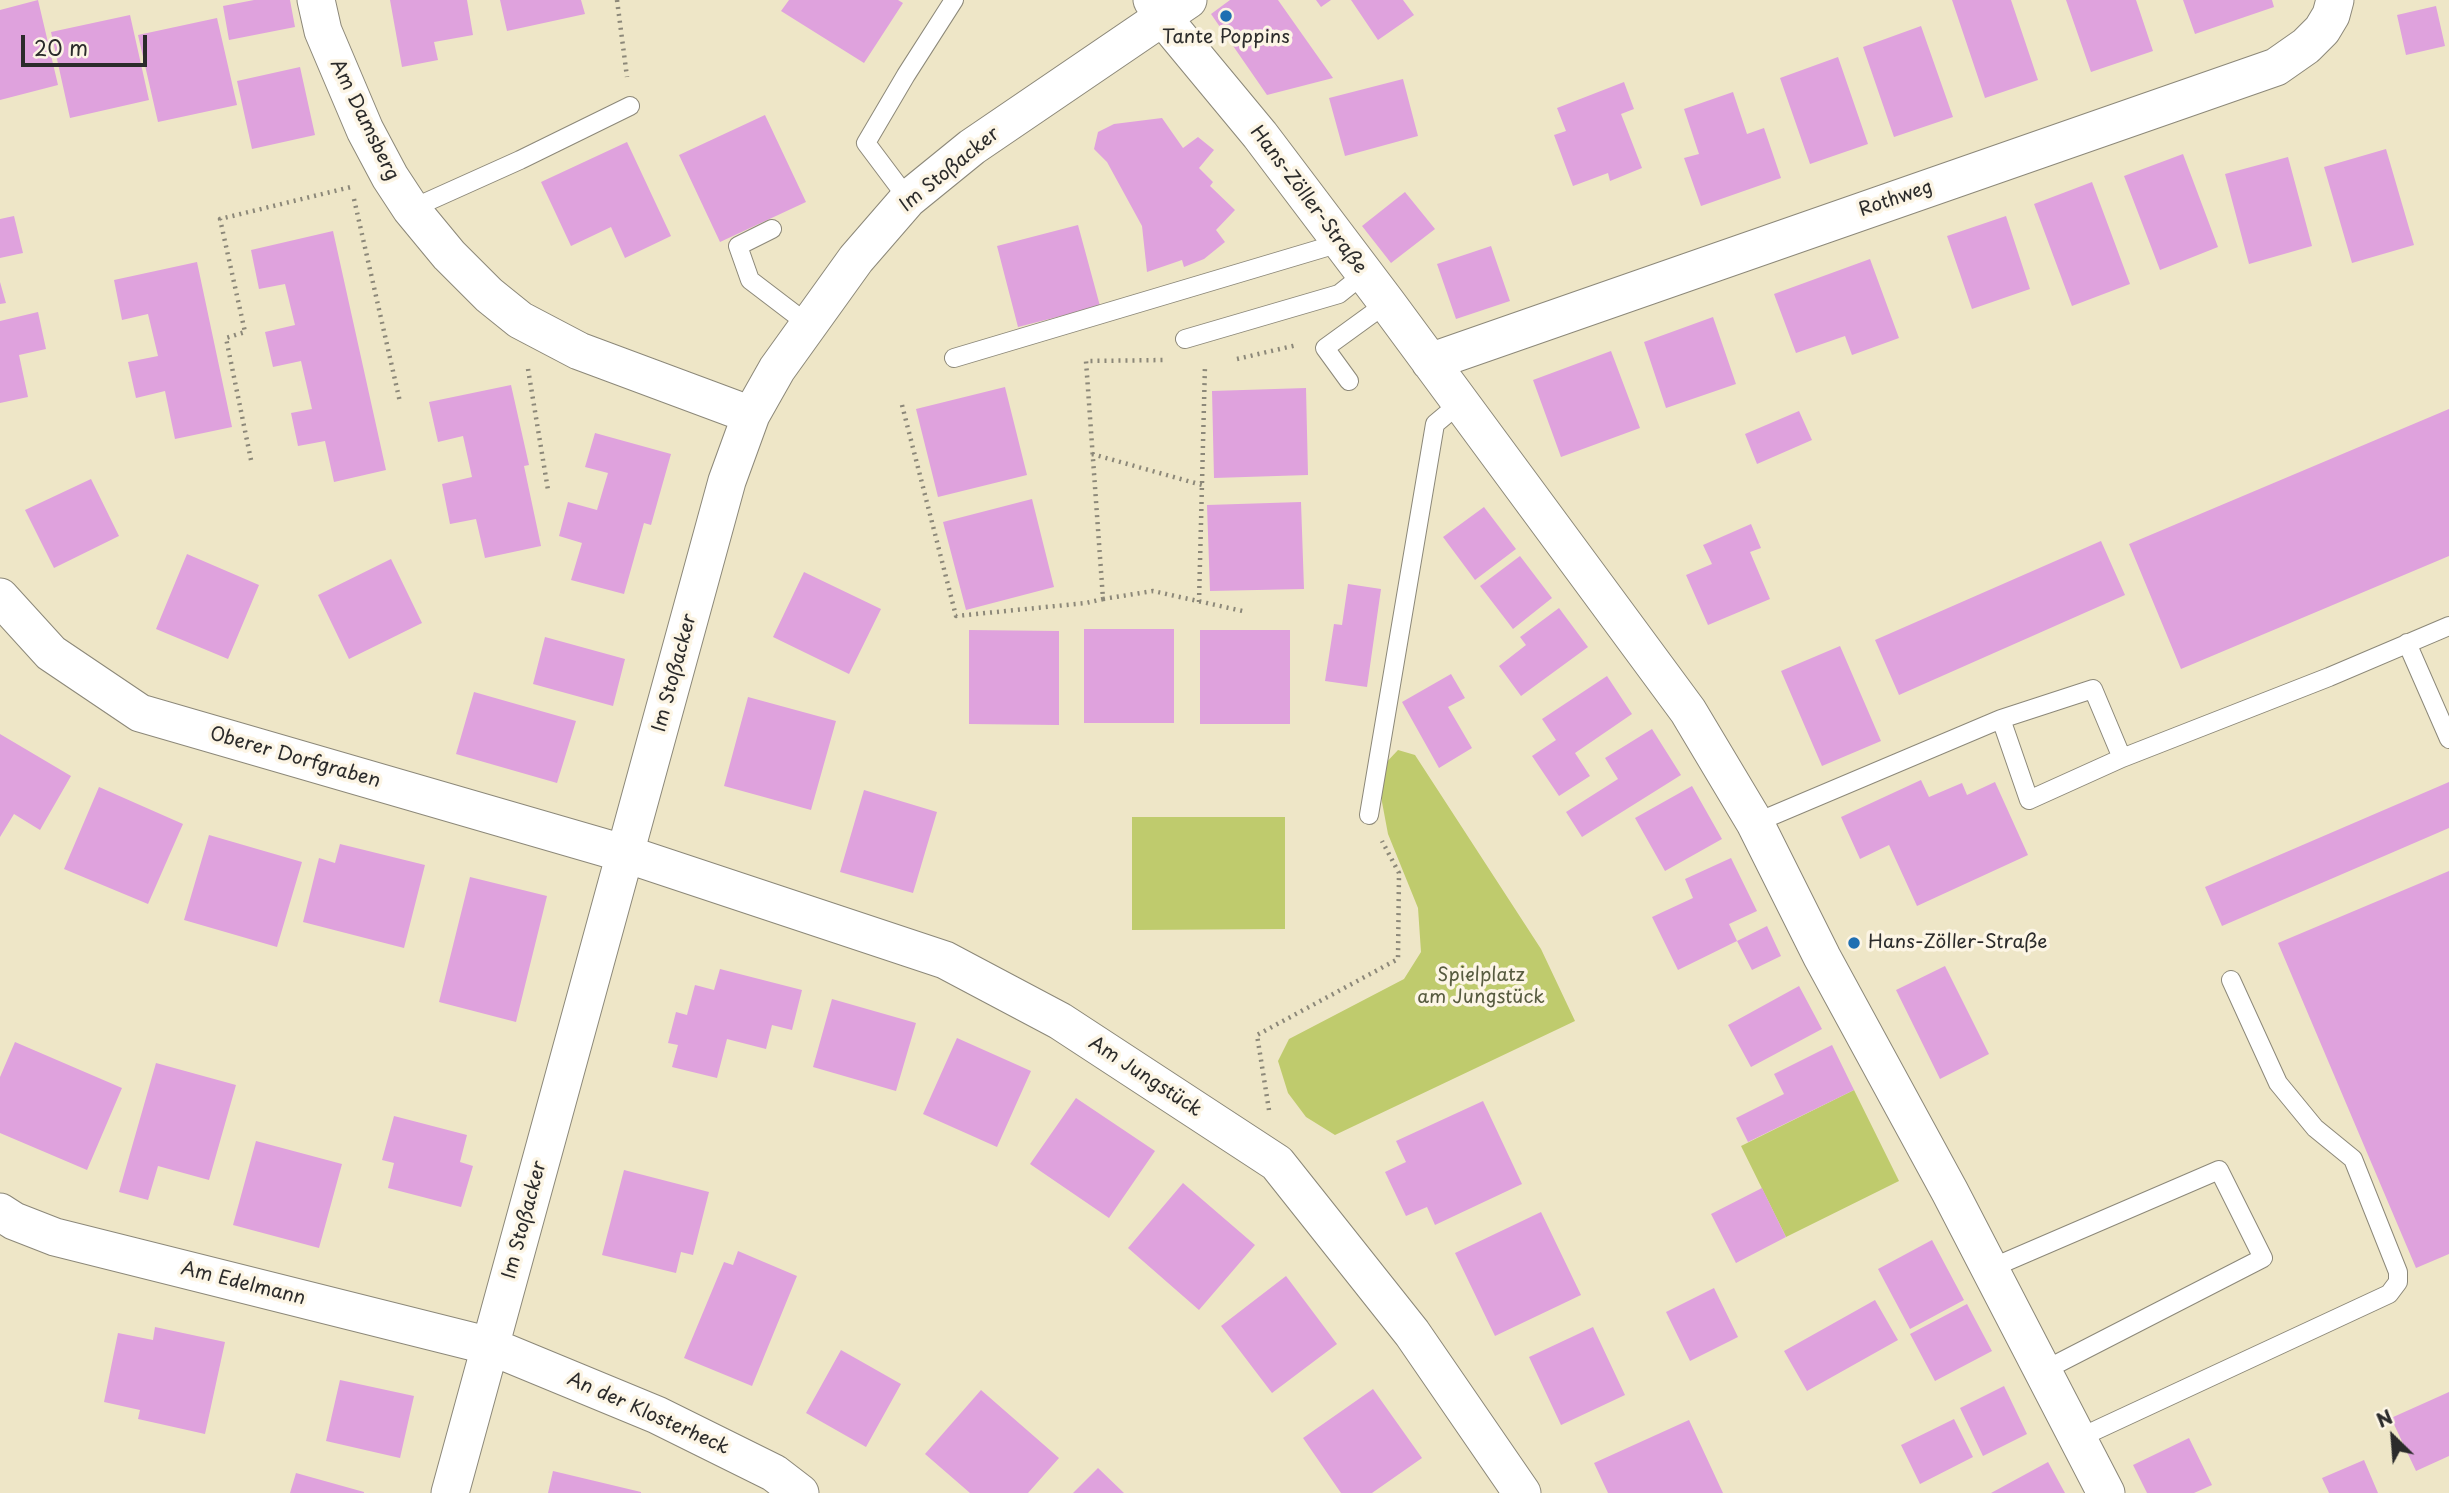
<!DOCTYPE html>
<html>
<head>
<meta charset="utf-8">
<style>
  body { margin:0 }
  #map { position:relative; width:2449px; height:1493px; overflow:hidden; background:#eee6c7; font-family:"Playpen Sans",sans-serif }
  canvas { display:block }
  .north { position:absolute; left:2358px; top:1402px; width:70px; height:70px; -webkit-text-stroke:5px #fcf5e5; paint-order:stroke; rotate:335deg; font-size:19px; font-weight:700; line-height:28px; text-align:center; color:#2b2b2b }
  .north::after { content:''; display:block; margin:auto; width:24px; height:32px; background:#2b2b2b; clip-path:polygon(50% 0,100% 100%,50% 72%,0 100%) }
  .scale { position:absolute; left:21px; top:35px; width:126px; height:32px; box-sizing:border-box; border:4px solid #2b2b2b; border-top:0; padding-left:9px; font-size:21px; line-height:24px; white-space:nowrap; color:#2b2b2b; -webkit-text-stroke:5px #fcf5e5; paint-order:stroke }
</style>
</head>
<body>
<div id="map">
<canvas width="2449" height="1493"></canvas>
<div class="north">N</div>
<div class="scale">20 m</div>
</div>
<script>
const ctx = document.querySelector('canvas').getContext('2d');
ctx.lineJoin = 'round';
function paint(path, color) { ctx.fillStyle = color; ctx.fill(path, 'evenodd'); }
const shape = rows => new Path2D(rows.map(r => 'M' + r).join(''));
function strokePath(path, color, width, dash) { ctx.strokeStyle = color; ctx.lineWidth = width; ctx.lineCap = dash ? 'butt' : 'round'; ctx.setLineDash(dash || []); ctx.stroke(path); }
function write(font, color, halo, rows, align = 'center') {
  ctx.font = font + ' "Playpen Sans",sans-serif'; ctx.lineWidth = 7; ctx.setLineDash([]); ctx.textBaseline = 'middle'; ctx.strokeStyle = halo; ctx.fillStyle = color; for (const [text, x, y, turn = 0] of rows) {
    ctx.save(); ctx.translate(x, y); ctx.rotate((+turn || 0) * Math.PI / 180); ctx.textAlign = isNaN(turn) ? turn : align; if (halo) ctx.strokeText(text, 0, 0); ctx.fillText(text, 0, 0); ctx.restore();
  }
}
const green = shape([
  [1398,750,1415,755,1541,949,1575,1021,1335,1135,1306,1117,1288,1093,1278,1061,1289,1039,1404,979,1421,952,1418,908,1388,834,1382,802,1381,768],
  [1132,817,1285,817,1285,929,1132,930],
  [1854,1090,1899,1181,1786,1237,1741,1146]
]);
const building = shape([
  [38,0,58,85,0,100,0,10],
  [254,0,290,0,295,27,229,40,223,6],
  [390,0,467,0,473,35,434,42,438,60,402,67],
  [500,0,581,0,585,14,507,31],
  [789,0,898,0,903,3,864,63,781,11],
  [1230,0,1278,0,1333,78,1267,95,1211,14],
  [1316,0,1331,0,1321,7],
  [1351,0,1403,0,1414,15,1378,40],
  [1952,0,2011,0,2038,80,1985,98],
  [2066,0,2136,0,2153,51,2091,72],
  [2183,0,2272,0,2274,7,2195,34],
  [2436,6,2445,46,2406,55,2397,15],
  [130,15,149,100,70,118,51,32],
  [217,18,237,105,158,122,138,35],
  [1921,26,1953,117,1894,137,1863,47],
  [1838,57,1868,144,1810,164,1780,78],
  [300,67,315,135,252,149,237,81],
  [1403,79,1418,136,1345,156,1329,98],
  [1624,82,1634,109,1621,114,1642,168,1610,181,1608,173,1573,186,1554,135,1566,131,1557,108],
  [1733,92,1747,134,1764,128,1781,178,1701,206,1684,158,1699,154,1684,109],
  [765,115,806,202,720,242,679,155],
  [1162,118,1183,148,1198,137,1214,150,1199,168,1213,182,1210,186,1235,210,1216,230,1225,242,1204,259,1184,267,1182,260,1147,272,1142,226,1107,162,1094,149,1098,132,1114,124],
  [627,142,671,236,625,258,611,227,571,246,541,182],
  [2386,149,2414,245,2352,263,2324,167],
  [2183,154,2218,247,2160,270,2124,176],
  [2288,157,2312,246,2249,264,2225,174],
  [2092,182,2130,284,2072,306,2034,204],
  [1405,192,1435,229,1391,263,1362,226],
  [14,216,23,253,0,258,0,219],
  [2006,216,2030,289,1972,309,1947,236],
  [1078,225,1100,306,1018,327,997,246],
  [333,231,386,470,334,482,325,441,298,446,291,413,312,409,301,361,273,367,265,332,295,325,285,284,259,289,251,250],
  [1491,246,1510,301,1456,319,1437,264],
  [1870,259,1899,338,1852,355,1845,336,1796,353,1774,294],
  [197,262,232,427,175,439,165,391,136,398,128,362,158,356,148,314,122,320,114,280],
  [0,282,6,303,0,304],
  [38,312,46,349,19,355,28,397,0,403,0,321],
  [1713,317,1736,384,1666,408,1644,342],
  [1611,351,1640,428,1561,457,1533,380],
  [511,385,529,465,524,466,541,546,485,558,476,519,450,524,442,484,472,477,463,436,438,442,429,402],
  [1005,387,1027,475,938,497,916,409],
  [1306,388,1308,475,1214,478,1212,391],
  [2449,409,2449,556,2181,669,2129,544],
  [1799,411,1812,440,1757,464,1745,434],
  [595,433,671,454,651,525,644,523,624,594,571,580,582,543,559,536,568,502,597,510,608,473,585,467],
  [91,479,119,536,54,568,25,510],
  [1032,499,1054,587,966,610,943,522],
  [1301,502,1304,589,1210,591,1207,505],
  [1484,507,1516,549,1475,580,1443,537],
  [1751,524,1761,548,1750,552,1770,599,1708,625,1686,575,1712,564,1703,545],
  [2101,541,2125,595,1899,695,1875,640],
  [187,554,259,585,228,659,156,629],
  [1520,556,1552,598,1513,629,1480,586],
  [391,559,422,623,349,659,318,595],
  [804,572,881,609,849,674,773,637],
  [1348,584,1381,589,1367,687,1325,681,1334,624,1342,625],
  [1559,608,1588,647,1521,696,1499,666,1526,645,1520,637],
  [1084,629,1174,629,1174,723,1084,723],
  [969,630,1059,631,1059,725,969,724],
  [1200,630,1290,630,1290,724,1200,724],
  [545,637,625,659,613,706,533,684],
  [1840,646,1881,741,1822,766,1781,671],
  [1451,674,1465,698,1448,707,1472,748,1439,768,1402,702],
  [1607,676,1632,714,1575,753,1590,776,1559,796,1532,756,1556,740,1542,719],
  [474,692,576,721,557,783,456,754],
  [748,697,836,721,811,810,724,786],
  [1652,729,1681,775,1582,837,1566,812,1618,779,1605,758],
  [0,734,71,776,40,830,14,814,0,837],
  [1921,780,1929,797,1962,783,1967,795,1995,782,2028,855,1917,906,1889,845,1860,859,1841,817],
  [2449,782,2449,828,2222,926,2205,887],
  [1692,786,1722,839,1665,871,1635,818],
  [99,787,183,824,148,904,64,869],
  [864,790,937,812,913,893,840,872],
  [209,835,302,862,277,947,184,920],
  [340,844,425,865,404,948,303,922,319,858,335,863],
  [1731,858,1757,911,1729,924,1737,941,1767,926,1781,956,1752,970,1737,941,1678,970,1652,917,1693,898,1685,879],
  [2449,871,2449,1254,2416,1268,2278,943],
  [470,877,547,896,516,1022,439,1002],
  [1945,966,1989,1054,1940,1079,1896,990],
  [720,969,802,990,792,1030,772,1025,766,1049,727,1039,717,1078,672,1067,678,1045,668,1043,676,1012,687,1015,695,985,714,990],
  [1799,986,1822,1029,1751,1067,1728,1025],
  [832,999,916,1023,896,1091,813,1067],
  [957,1038,1031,1071,997,1147,923,1114],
  [15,1042,122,1088,87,1170,0,1133,0,1077],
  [1832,1045,1854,1090,1748,1142,1736,1118,1784,1094,1774,1074],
  [156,1063,236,1085,209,1180,158,1166,148,1200,119,1192],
  [1076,1098,1155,1151,1109,1218,1030,1164],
  [1483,1101,1522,1184,1435,1225,1427,1207,1406,1216,1385,1172,1406,1162,1396,1141],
  [394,1116,467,1135,460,1162,473,1166,461,1207,388,1188,394,1163,382,1160],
  [256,1141,342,1164,319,1248,233,1225],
  [624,1170,709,1192,693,1255,681,1252,676,1273,602,1255],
  [1183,1183,1255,1245,1199,1310,1128,1248],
  [1762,1188,1786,1237,1736,1263,1711,1214],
  [1541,1212,1581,1295,1495,1336,1455,1253],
  [1932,1240,1964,1300,1910,1329,1878,1269],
  [738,1251,797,1276,752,1386,684,1358,724,1262,733,1265],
  [1286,1276,1337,1344,1272,1393,1221,1326],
  [1714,1288,1738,1337,1690,1361,1666,1312],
  [1875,1300,1898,1340,1807,1391,1784,1351],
  [1967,1304,1992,1351,1935,1381,1910,1334],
  [155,1327,225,1342,205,1434,138,1419,140,1410,104,1402,118,1333,153,1340],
  [1593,1327,1625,1395,1561,1425,1529,1357],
  [841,1350,901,1384,866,1447,806,1413],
  [340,1380,414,1396,400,1458,326,1441],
  [2004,1386,2027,1434,1983,1456,1960,1408],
  [1373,1389,1422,1458,1372,1493,1341,1493,1303,1438],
  [981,1390,1059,1458,1028,1493,970,1493,925,1454],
  [2449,1392,2449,1456,2416,1471,2391,1418],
  [1954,1419,1973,1457,1920,1484,1901,1445],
  [1689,1420,1723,1493,1608,1493,1594,1463],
  [2189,1438,2212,1485,2194,1493,2147,1493,2133,1465],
  [2364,1460,2378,1493,2329,1493,2322,1478],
  [2048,1462,2065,1493,1991,1493],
  [1098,1468,1124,1493,1073,1493],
  [553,1471,641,1492,641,1493,548,1493],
  [296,1473,364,1492,364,1493,290,1493]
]);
const path = shape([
  [617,0,627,77],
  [354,199,400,402],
  [1237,359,1297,345],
  [528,369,548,490],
  [902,405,956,616,1086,603,1103,599,1086,361,1164,360],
  [1092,454,1202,485],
  [251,460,226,338,245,332,220,219,351,187],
  [1103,599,1153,591,1247,612],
  [1199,602,1205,365],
  [1269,1110,1257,1035,1398,959,1399,873,1382,841]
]);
const lane = shape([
  [908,199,866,143,906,75,954,0],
  [411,209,520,160,630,106],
  [772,229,738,246,750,280,809,325],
  [1185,339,1339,294,1364,274],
  [954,358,1340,243],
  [1349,381,1325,348,1387,303],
  [2407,643,2449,739],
  [2122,758,2093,689,2001,719,2029,800,2122,758,2329,677,2449,626],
  [1369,815,1435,424,1460,403],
  [1755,823,2001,719],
  [1989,1269,2219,1170,2263,1258,2043,1371],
  [2077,1439,2389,1294,2398,1282,2398,1272,2353,1159,2315,1128,2278,1083,2231,980]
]);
const street = shape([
  [316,0,323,31,365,130,390,177,411,209,449,255,489,295,520,320,579,351,751,415],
  [1152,0,1163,18,1260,135,1387,303,1688,711,1755,823,1822,957,1950,1192,2106,1493],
  [1430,362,2276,67,2306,46,2322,30,2331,15,2335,0],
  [0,597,51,653,140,713,626,854,945,960,1060,1021,1277,1163,1412,1333,1522,1493],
  [0,1212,14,1221,55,1237,490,1346,657,1415,774,1473,800,1493],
  [450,1493,727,481,751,415,777,369,856,259,908,199,972,147,1188,0]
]);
const markers = [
  [1226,16,7,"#1f6fb2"],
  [1854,943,7,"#1f6fb2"]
];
const poiNames = [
  ["Tante Poppins",1226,38],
  ["Hans-Zöller-Straße",1868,943,"left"]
];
const streetNames = [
  ["Am Damsberg",364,120,64],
  ["Im Stoßacker",950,170,-39],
  ["Rothweg",1896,199,-19],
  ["Hans-Zöller-Straße",1308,200,53],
  ["Im Stoßacker",675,673,-75],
  ["Oberer Dorfgraben",295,758,16],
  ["Am Jungstück",1145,1077,33],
  ["Im Stoßacker",525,1220,-75],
  ["Am Edelmann",243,1284,14],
  ["An der Klosterheck",648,1414,24]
];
const parkNames = [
  ["Spielplatz",1481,976],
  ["am Jungstück",1481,998]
];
paint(green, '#bfcb6d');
paint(building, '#dfa2dd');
strokePath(lane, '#8c8879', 20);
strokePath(street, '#8c8879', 39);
strokePath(path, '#8c8879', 4.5, [2, 5]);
strokePath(lane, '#fff', 18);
strokePath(street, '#fff', 37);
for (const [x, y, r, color] of markers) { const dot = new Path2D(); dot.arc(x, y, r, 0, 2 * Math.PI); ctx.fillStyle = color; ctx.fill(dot); strokePath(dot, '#fcf5e5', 2.5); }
write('19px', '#2b2b2b', '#fcf5e5', poiNames);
write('19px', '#2b2b2b', '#fcf5e5', streetNames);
write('19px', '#575b3f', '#fcf5e5', parkNames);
</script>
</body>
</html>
